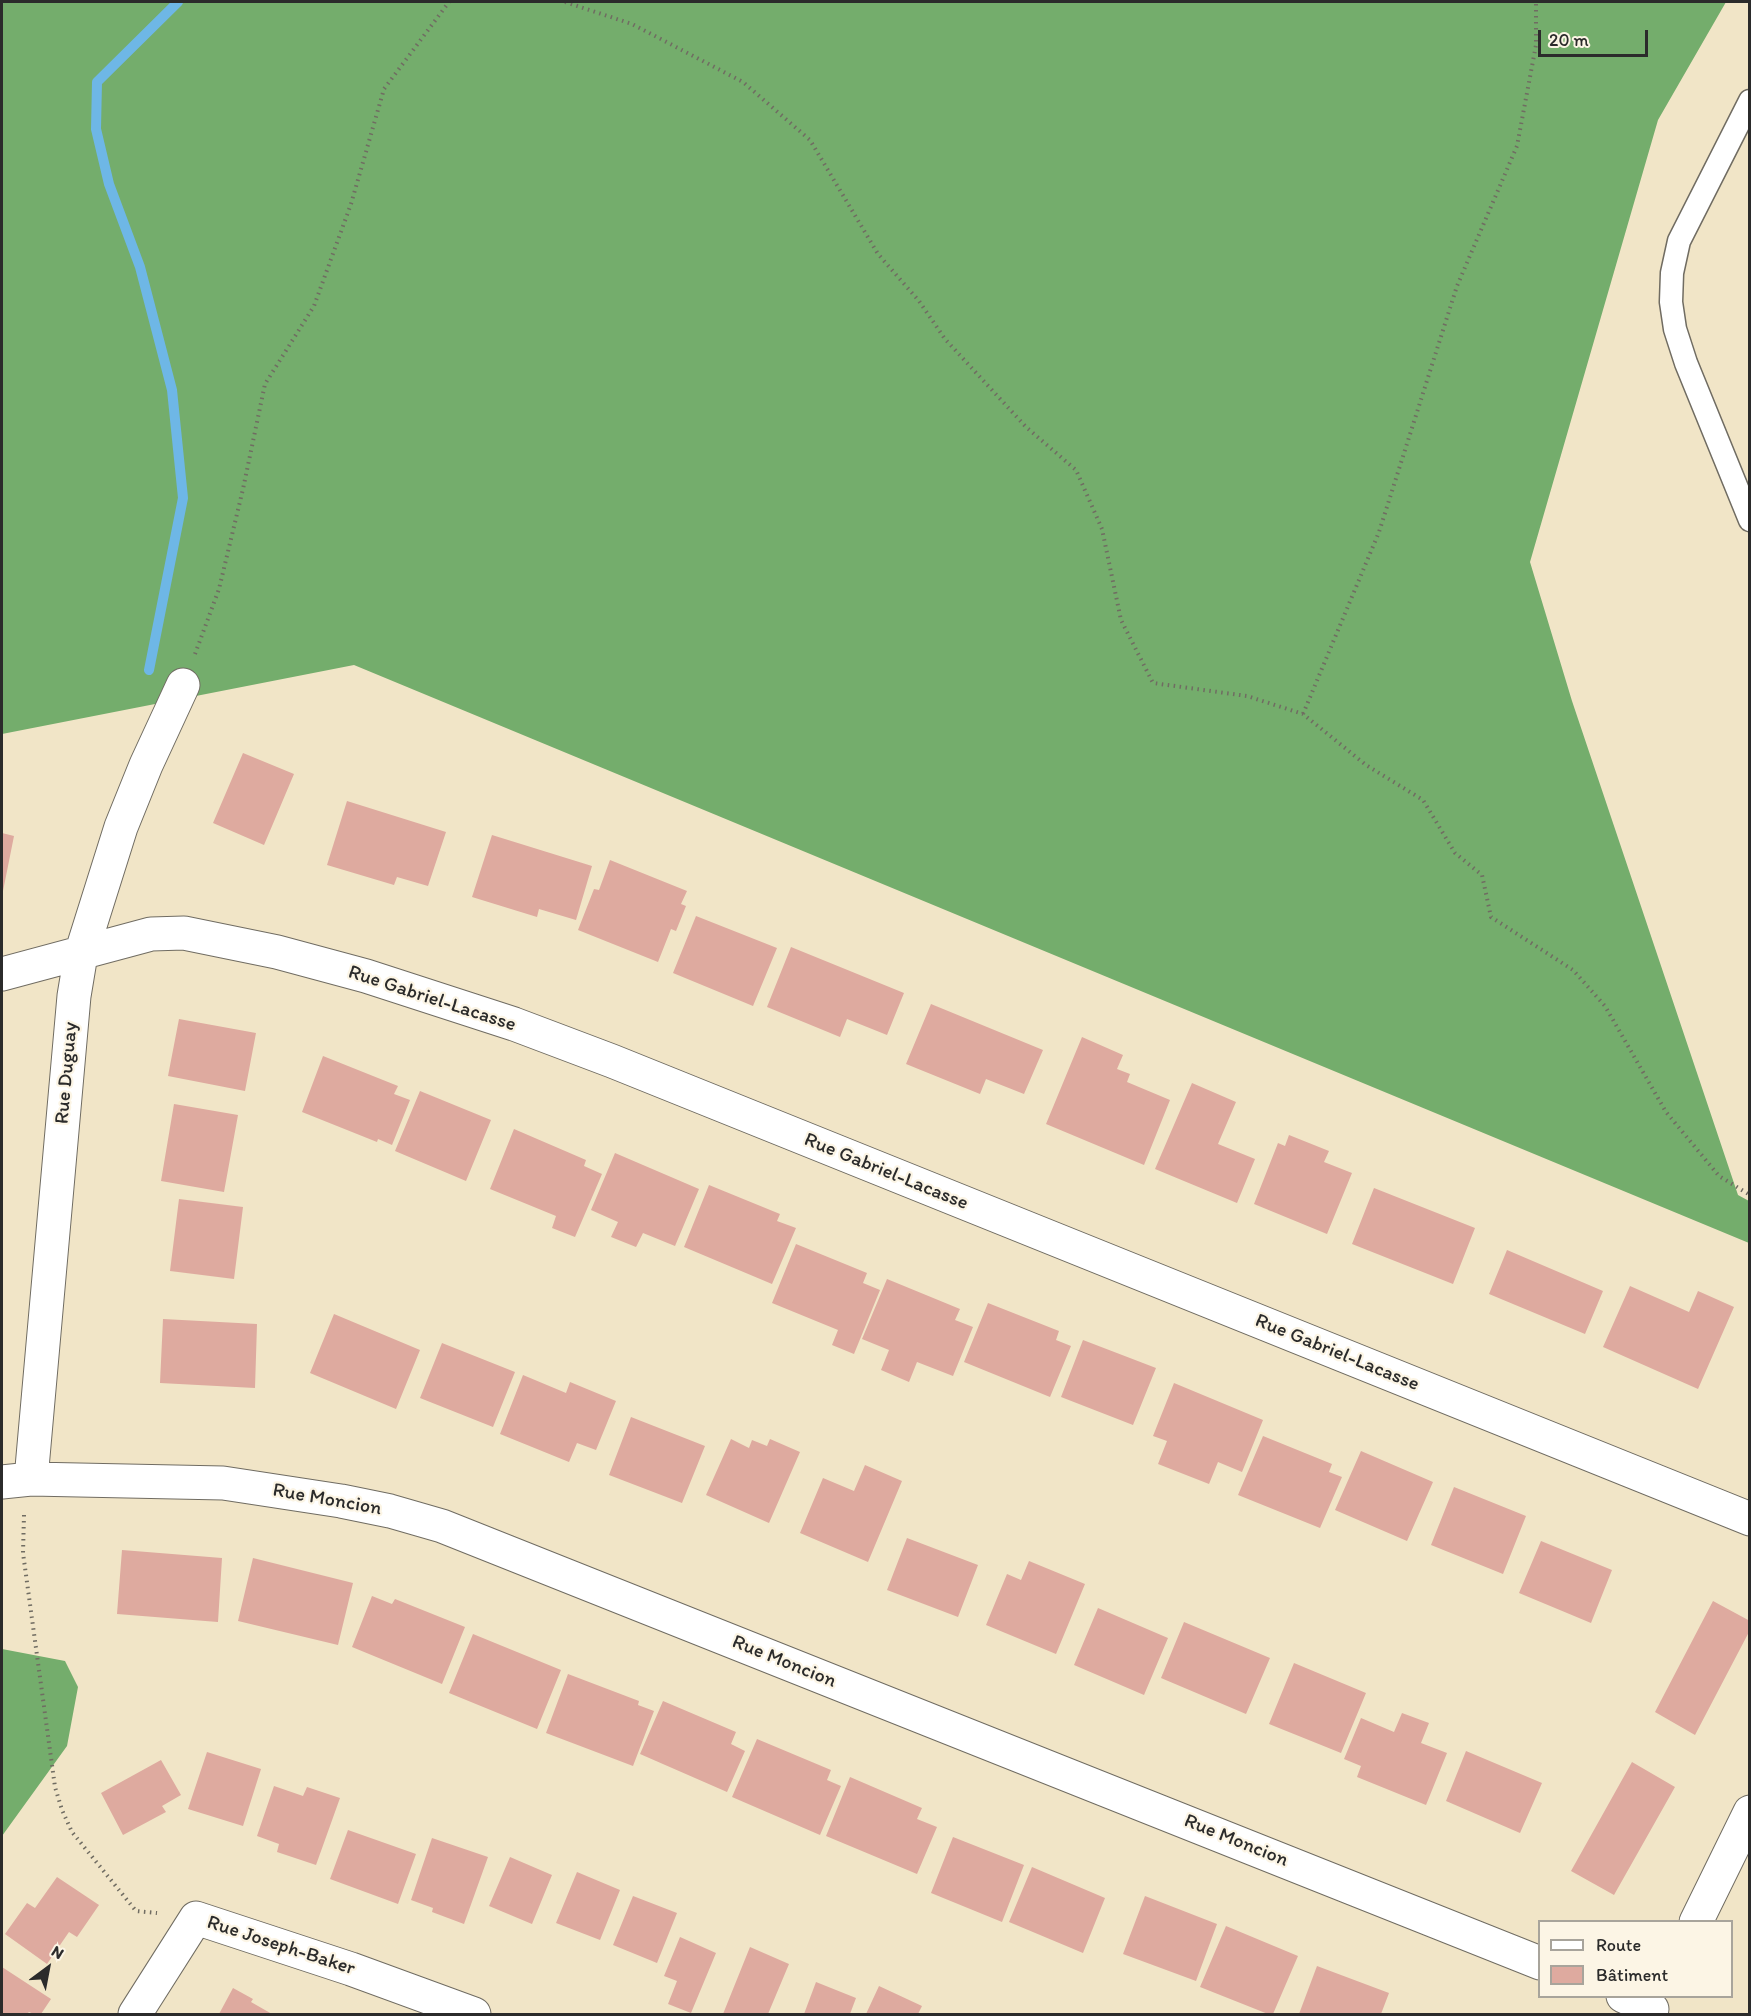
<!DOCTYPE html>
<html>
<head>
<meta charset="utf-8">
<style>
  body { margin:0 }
  #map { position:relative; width:1751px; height:2016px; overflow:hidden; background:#f1e5c7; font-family:Itim,sans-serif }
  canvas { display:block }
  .frame { position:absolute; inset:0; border:3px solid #2b2b2b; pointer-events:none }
  .legend { position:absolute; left:1538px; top:1920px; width:195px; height:78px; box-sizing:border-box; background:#fcf5e5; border:2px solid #a8a49b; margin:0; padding:8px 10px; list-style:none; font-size:18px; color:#2b2b2b }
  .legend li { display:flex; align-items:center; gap:12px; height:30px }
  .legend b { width:30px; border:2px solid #a8a49b }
  .north { position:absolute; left:18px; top:1938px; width:60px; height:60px; -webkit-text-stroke:4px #fcf5e5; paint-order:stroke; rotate:32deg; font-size:16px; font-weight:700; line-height:24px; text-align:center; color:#2b2b2b }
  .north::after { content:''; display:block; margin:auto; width:21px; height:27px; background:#2b2b2b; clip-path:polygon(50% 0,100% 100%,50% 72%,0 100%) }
  .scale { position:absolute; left:1538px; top:30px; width:110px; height:27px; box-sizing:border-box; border:3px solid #2b2b2b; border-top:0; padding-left:8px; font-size:18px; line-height:21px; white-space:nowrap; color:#2b2b2b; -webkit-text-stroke:4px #fcf5e5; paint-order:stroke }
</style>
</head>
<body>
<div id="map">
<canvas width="1751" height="2016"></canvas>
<div class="frame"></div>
<ul class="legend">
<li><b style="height:8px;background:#fff"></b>Route</li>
<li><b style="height:16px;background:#deaa9f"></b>Bâtiment</li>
</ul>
<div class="north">N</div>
<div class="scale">20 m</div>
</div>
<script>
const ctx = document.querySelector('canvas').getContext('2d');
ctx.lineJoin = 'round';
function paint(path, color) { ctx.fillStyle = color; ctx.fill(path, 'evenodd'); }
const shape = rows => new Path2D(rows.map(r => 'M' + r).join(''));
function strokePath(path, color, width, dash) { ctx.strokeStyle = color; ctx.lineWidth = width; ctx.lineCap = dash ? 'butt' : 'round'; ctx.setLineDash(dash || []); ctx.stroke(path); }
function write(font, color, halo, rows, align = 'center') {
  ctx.font = font + ' Itim,sans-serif'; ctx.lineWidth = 4.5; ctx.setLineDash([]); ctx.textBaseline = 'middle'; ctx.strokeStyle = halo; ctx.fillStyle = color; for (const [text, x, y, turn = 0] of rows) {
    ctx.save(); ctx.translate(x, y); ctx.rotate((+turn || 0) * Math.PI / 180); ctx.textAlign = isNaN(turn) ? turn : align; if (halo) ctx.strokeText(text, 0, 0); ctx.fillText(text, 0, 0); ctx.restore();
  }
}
const forest = shape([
  [2,2,1726,2,1658,120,1530,562,1572,701,1738,1195,1749,1201,1749,1243,354,665,2,734],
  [2,1649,65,1661,78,1687,67,1746,2,1836]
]);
const stream = shape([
  [149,670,183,498,172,390,140,267,109,184,96,129,97,82,178,2]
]);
const building = shape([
  [243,753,294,774,264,845,213,823],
  [347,801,446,832,428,886,397,877,394,885,327,865],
  [2,833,14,836,3,891,2,891],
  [492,835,592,866,576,920,539,909,537,917,472,897],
  [610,860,687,891,681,904,686,906,676,931,671,929,658,962,578,930,594,889,599,890],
  [696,916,777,948,753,1006,673,973],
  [791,947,904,993,887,1035,847,1019,840,1037,767,1007],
  [931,1004,1043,1050,1024,1094,986,1079,980,1094,906,1064],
  [179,1019,256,1033,245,1091,168,1076],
  [1082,1037,1123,1055,1117,1069,1130,1074,1127,1082,1170,1100,1144,1165,1046,1124],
  [323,1056,398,1086,394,1094,410,1100,392,1145,378,1139,377,1142,302,1112],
  [1192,1083,1236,1102,1218,1144,1255,1159,1237,1203,1155,1169],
  [420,1091,491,1120,466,1181,395,1151],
  [174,1104,238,1115,224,1192,161,1181],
  [514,1129,586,1160,584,1166,602,1174,575,1237,552,1228,556,1216,490,1189],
  [1289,1135,1329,1151,1324,1162,1352,1173,1327,1234,1254,1204,1278,1143,1285,1146],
  [615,1153,699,1189,675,1246,643,1233,636,1247,611,1237,618,1222,591,1210],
  [709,1185,780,1214,777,1221,796,1228,772,1284,684,1247],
  [1374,1188,1475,1228,1453,1284,1352,1244],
  [179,1199,243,1207,234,1279,170,1271],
  [796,1244,867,1273,863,1283,880,1290,854,1354,832,1345,838,1330,772,1303],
  [1507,1250,1603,1291,1585,1334,1489,1294],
  [887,1279,960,1309,955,1320,973,1327,953,1376,917,1362,909,1382,881,1370,889,1350,862,1339],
  [1630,1286,1689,1312,1698,1291,1734,1307,1698,1389,1603,1347],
  [988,1303,1059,1331,1056,1340,1071,1346,1050,1397,964,1362],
  [334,1314,420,1350,396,1409,310,1373],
  [163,1319,257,1324,255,1388,160,1383],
  [1083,1340,1156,1368,1133,1425,1061,1397],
  [442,1343,515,1372,493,1427,420,1398],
  [523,1375,566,1393,570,1382,616,1401,596,1450,577,1443,569,1462,500,1434],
  [1174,1383,1263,1420,1242,1472,1218,1462,1209,1484,1158,1464,1167,1441,1153,1436],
  [631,1417,705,1446,682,1503,609,1475],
  [1263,1436,1332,1464,1329,1472,1342,1477,1320,1528,1238,1495],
  [731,1439,749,1448,752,1440,767,1446,770,1439,800,1452,769,1523,706,1495],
  [1361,1451,1433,1482,1407,1541,1335,1510],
  [865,1465,902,1481,868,1562,800,1533,823,1478,854,1491],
  [1454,1487,1526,1516,1503,1574,1431,1545],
  [907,1538,978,1565,958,1617,887,1590],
  [1541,1541,1612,1570,1591,1623,1519,1593],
  [122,1550,222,1558,218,1622,117,1614],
  [253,1558,353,1583,338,1645,238,1621],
  [1029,1561,1085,1584,1056,1654,986,1625,1007,1574,1021,1580],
  [372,1596,392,1604,395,1599,465,1627,442,1684,352,1647],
  [1713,1601,1750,1621,1750,1630,1695,1735,1655,1712],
  [1098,1608,1168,1638,1144,1695,1074,1665],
  [1184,1622,1270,1658,1246,1714,1161,1678],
  [473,1634,561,1670,537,1729,449,1693],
  [1294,1663,1366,1693,1341,1753,1269,1724],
  [568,1674,639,1701,638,1705,654,1711,633,1766,546,1733],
  [663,1701,736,1732,731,1744,745,1751,727,1792,640,1754],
  [1402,1713,1429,1723,1421,1743,1447,1753,1426,1805,1357,1777,1361,1766,1344,1759,1361,1718,1394,1732],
  [757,1739,831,1770,827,1780,841,1786,820,1835,732,1797],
  [1466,1751,1542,1783,1520,1833,1446,1801],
  [207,1752,261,1769,243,1826,188,1809],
  [161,1760,181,1795,162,1806,166,1812,123,1835,101,1793],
  [1632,1762,1675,1787,1614,1895,1571,1871],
  [850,1777,922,1808,917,1819,937,1827,917,1874,826,1836],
  [274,1786,303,1796,307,1787,340,1798,316,1865,277,1852,279,1844,257,1836],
  [348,1830,416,1854,398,1904,330,1879],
  [953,1837,1024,1865,1002,1922,931,1893],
  [432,1838,488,1857,464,1924,432,1912,433,1908,411,1900],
  [510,1857,552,1875,532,1924,489,1906],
  [1032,1867,1105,1898,1083,1953,1009,1922],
  [577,1872,620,1890,600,1940,556,1923],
  [57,1877,99,1905,77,1937,69,1932,47,1964,5,1934,27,1903,35,1908],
  [633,1896,677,1913,657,1963,613,1945],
  [1145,1896,1217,1924,1196,1981,1123,1954],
  [1226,1926,1298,1956,1273,2014,1268,2014,1200,1987],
  [680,1937,716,1953,691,2013,668,2004,677,1981,664,1976],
  [750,1947,789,1964,768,2014,723,2014],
  [1317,1966,1389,1993,1381,2014,1299,2014],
  [2,1967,51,1999,41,2014,34,2014,29,2012,27,2014,2,2014],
  [816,1982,856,1998,850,2014,804,2014],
  [879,1986,922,2006,918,2014,866,2014],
  [233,1988,253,1999,251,2002,272,2014,219,2014]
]);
const path = shape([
  [565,2,632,24,743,82,810,140,878,254,919,301,945,339,1026,427,1076,470,1102,529,1121,620,1153,683,1247,696,1303,714,1366,765,1423,800,1455,853,1482,875,1491,917,1573,970,1605,1006,1666,1112,1719,1176,1750,1195],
  [195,654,219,589,243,489,265,384,314,306,351,204,384,89,449,2],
  [1303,714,1379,532,1457,286,1517,146,1536,45,1536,2],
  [24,1515,23,1553,55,1787,62,1810,72,1832,136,1911,157,1913]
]);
const lane = shape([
  [1750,101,1679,241,1672,273,1671,302,1675,329,1686,363,1750,520]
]);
const street = shape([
  [2,974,151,934,184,933,277,952,366,976,514,1024,612,1061,1750,1519],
  [31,1479,74,996,81,954,121,827,146,765,183,685],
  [2,1482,31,1479,223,1483,341,1501,390,1511,442,1526,1540,1963],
  [1696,1922,1750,1812],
  [1623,1996,1652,2009],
  [135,2014,196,1918,351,1969,474,2014]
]);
const streetNames = [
  ["Rue Gabriel-Lacasse",432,999,18],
  ["Rue Duguay",67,1073,-85],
  ["Rue Gabriel-Lacasse",886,1172,22],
  ["Rue Gabriel-Lacasse",1337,1353,22],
  ["Rue Moncion",327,1500,10],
  ["Rue Moncion",784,1662,22],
  ["Rue Moncion",1236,1841,22],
  ["Rue Joseph-Baker",281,1946,18]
];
paint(forest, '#74ad6c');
strokePath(stream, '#6eb7e6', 10);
paint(building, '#deaa9f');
strokePath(lane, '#706c62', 25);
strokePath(street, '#706c62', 35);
strokePath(path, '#706c62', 4, [1.5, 4.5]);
strokePath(lane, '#fff', 22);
strokePath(street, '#fff', 33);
write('20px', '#2b2b2b', '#fcf5e5', streetNames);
</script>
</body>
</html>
